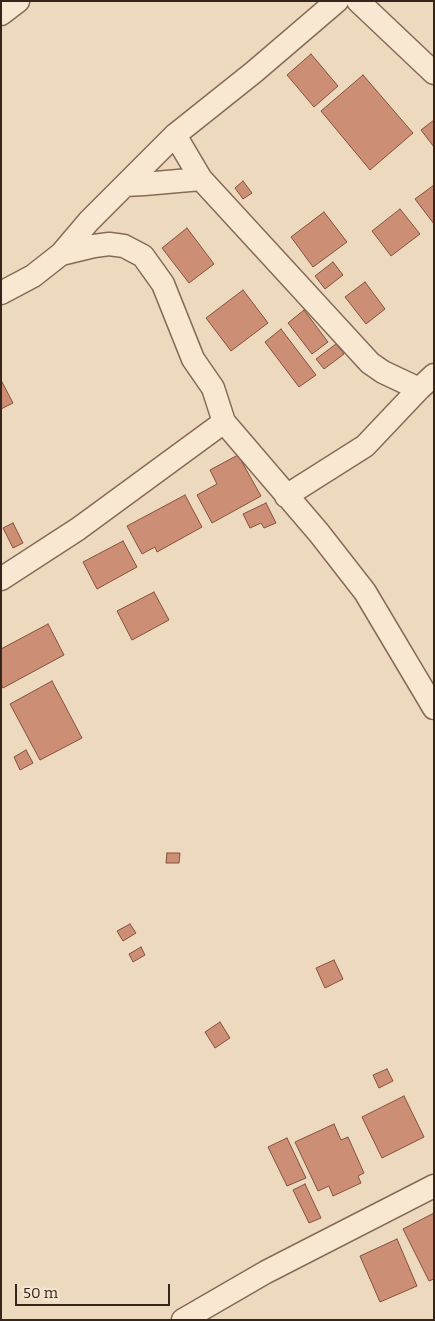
<!DOCTYPE html>
<html>
<head>
<meta charset="utf-8">
<style>
  body { margin:0 }
  #map { position:relative; width:435px; height:1321px; overflow:hidden; background:#eddabe; font-family:Bitter,serif }
  canvas { display:block }
  .frame { position:absolute; inset:0; border:2px solid #35251c; pointer-events:none }
  .scale { position:absolute; left:15px; top:1284px; width:155px; height:22px; box-sizing:border-box; border:2px solid #35251c; border-top:0; padding-left:6px; font-size:15px; line-height:18px; white-space:nowrap; color:#35251c; -webkit-text-stroke:4px #f5e5ce; paint-order:stroke }
</style>
</head>
<body>
<div id="map">
<canvas width="435" height="1321"></canvas>
<div class="frame"></div>
<div class="scale">50 m</div>
</div>
<script>
const ctx = document.querySelector('canvas').getContext('2d');
ctx.lineJoin = 'round';
function paint(path, color) { ctx.fillStyle = color; ctx.fill(path, 'evenodd'); }
const shape = rows => new Path2D(rows.map(r => 'M' + r).join(''));
function strokePath(path, color, width, dash) { ctx.strokeStyle = color; ctx.lineWidth = width; ctx.lineCap = dash ? 'butt' : 'round'; ctx.setLineDash(dash || []); ctx.stroke(path); }
const building = shape([
  [311,54,338,86,314,107,287,75,311,54],
  [363,75,413,133,370,170,321,111,363,75],
  [434,120,434,147,421,130,434,120],
  [243,181,252,193,243,199,235,188,243,181],
  [434,185,434,224,415,199,434,185],
  [400,209,420,234,391,256,372,231,400,209],
  [324,212,347,242,313,267,291,237,324,212],
  [187,228,214,264,189,283,162,248,187,228],
  [333,262,343,275,325,289,315,276,333,262],
  [365,282,385,309,366,324,345,297,365,282],
  [243,290,268,323,231,351,206,318,243,290],
  [304,310,328,342,312,354,288,323,304,310],
  [281,329,316,375,299,387,265,342,281,329],
  [336,344,344,354,324,369,316,359,336,344],
  [1,380,13,403,1,409,1,380],
  [238,455,261,496,212,523,197,495,217,484,210,470,238,455],
  [185,495,202,527,157,552,155,547,142,554,127,526,185,495],
  [266,503,276,523,264,528,261,523,250,528,243,514,266,503],
  [13,523,23,543,13,548,3,528,13,523],
  [123,541,137,567,97,589,83,562,123,541],
  [154,592,169,620,132,640,117,611,154,592],
  [48,624,64,655,3,688,1,684,1,649,48,624],
  [52,681,82,738,40,760,10,704,52,681],
  [26,750,33,763,20,770,14,757,26,750],
  [167,853,180,853,179,863,166,863,167,853],
  [130,924,136,933,123,941,117,931,130,924],
  [141,947,145,955,133,962,129,954,141,947],
  [334,960,343,979,325,988,316,968,334,960],
  [220,1022,230,1038,215,1048,205,1032,220,1022],
  [387,1069,393,1081,379,1088,373,1075,387,1069],
  [404,1096,424,1137,382,1158,362,1117,404,1096],
  [334,1124,341,1140,348,1137,364,1173,358,1176,361,1183,333,1196,329,1186,318,1191,295,1142,334,1124],
  [287,1138,306,1178,287,1186,268,1147,287,1138],
  [305,1184,321,1218,309,1223,293,1190,305,1184],
  [434,1213,434,1279,429,1281,403,1229,434,1213],
  [397,1239,417,1286,380,1302,360,1256,397,1239]
]);
const minor = shape([
  [358,1,434,73],
  [1,14,18,1],
  [175,135,201,179,370,363,383,372,419,389],
  [125,185,144,184,201,179],
  [61,254,94,246,109,244,124,246,143,256,163,284,193,359,213,388,224,422,319,533,365,592,434,708],
  [1,293,33,276,61,254,89,221,175,135,254,72,337,1],
  [286,496,365,446,419,389,434,375],
  [1,579,78,529,224,422],
  [183,1320,266,1272,434,1186]
]);
paint(building, '#cc8e74');
strokePath(building, '#85513d', 1);
strokePath(minor, '#866a57', 25);
strokePath(minor, '#f9e8d1', 22);
</script>
</body>
</html>
